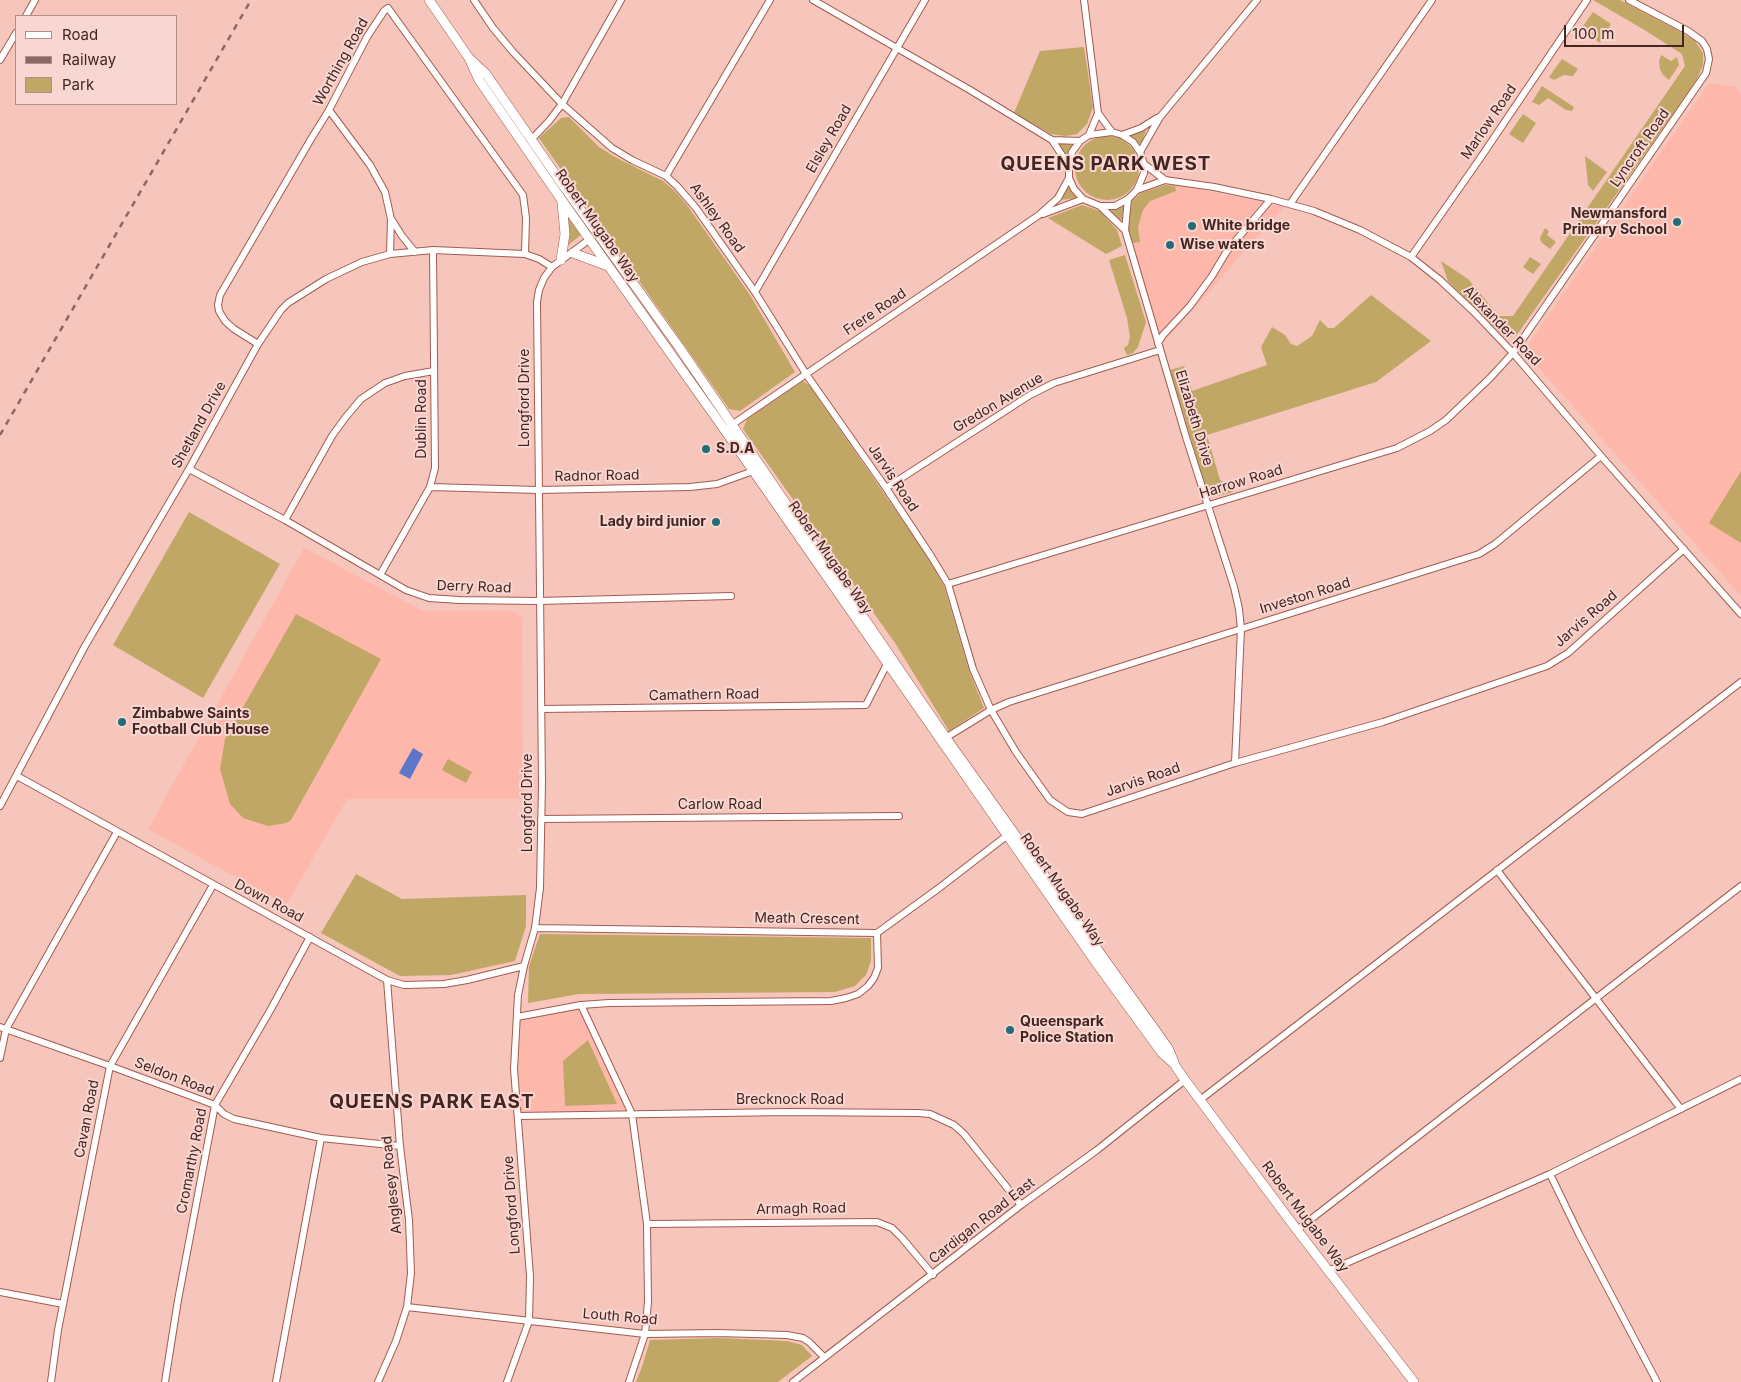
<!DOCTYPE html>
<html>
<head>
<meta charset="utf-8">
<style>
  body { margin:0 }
  #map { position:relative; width:1741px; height:1382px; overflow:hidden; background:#f6c5bc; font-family:Inter,sans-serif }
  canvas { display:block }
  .legend { position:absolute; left:15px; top:15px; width:162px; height:90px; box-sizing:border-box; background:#f8d6d1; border:1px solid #b08f8b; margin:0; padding:6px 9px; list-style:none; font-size:15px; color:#442521 }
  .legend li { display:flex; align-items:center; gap:10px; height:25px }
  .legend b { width:25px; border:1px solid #b08f8b }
  .scale { position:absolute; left:1564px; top:25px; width:120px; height:22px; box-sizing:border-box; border:2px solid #442521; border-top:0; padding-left:6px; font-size:15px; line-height:18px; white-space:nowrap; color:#442521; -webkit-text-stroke:4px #f8d6d1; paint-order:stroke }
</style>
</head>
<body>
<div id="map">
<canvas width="1741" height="1382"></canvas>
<ul class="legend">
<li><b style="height:6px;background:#fff"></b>Road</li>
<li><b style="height:6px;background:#8d6761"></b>Railway</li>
<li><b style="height:14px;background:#c0a765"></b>Park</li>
</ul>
<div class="scale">100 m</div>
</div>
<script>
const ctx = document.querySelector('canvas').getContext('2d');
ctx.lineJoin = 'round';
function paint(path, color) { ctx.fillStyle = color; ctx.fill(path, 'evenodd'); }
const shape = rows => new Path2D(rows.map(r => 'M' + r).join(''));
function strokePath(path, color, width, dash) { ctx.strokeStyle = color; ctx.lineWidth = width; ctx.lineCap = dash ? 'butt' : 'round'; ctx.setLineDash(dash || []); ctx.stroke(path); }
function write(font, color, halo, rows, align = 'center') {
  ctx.font = font + ' Inter,sans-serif'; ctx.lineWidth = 4; ctx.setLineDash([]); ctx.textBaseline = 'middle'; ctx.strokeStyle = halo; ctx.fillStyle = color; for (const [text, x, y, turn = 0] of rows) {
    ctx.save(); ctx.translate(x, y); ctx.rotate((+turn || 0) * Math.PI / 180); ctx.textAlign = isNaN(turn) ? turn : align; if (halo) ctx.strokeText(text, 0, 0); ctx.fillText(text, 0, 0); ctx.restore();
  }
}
const built = shape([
  [1709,83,1736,87,1741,94,1741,596,1524,351],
  [1166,182,1284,207,1162,344,1126,230,1130,200,1138,192],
  [304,548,423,611,513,611,522,618,523,799,347,799,286,905,148,829],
  [580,1007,625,1109,520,1114,516,1069,518,1018]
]);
const green = shape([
  [1593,0,1620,0,1681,32,1695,41,1703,53,1703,65,1697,79,1683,100,1516,336,1504,337,1448,281,1441,261,1468,279,1499,316,1513,316,1685,66,1682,54,1643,29],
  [1593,12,1611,24,1600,43,1581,29],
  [1084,47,1093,107,1087,124,1077,134,1066,136,1051,134,1014,113,1040,51],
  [1661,55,1671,61,1677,57,1679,65,1669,80,1663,75,1660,69,1659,61],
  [1562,59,1578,69,1573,76,1564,75,1554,80,1549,77],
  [1542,86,1574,107,1572,111,1566,110,1548,98,1539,105,1532,102],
  [1523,114,1536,123,1523,143,1509,134],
  [569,117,599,147,613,156,663,181,675,191,687,205,750,295,795,372,740,411,729,409,539,138,561,118],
  [1146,130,1141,145,1130,135],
  '1075 168a32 32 0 1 1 64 0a32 32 0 1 1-64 0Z',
  [1057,143,1073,144,1067,157],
  [1585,156,1607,172,1593,191,1588,185],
  [1165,185,1175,186,1176,191,1150,201,1143,210,1138,227,1140,242,1133,243,1128,229,1132,201,1141,193],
  [1068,186,1077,198,1060,200],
  [1082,205,1100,211,1117,230,1122,246,1106,254,1048,218],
  [1124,206,1121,222,1110,211],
  [565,209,582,234,567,246],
  [1545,228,1549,231,1547,235,1556,242,1550,249,1541,242,1540,238],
  [1125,255,1146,322,1138,347,1133,353,1127,355,1124,348,1128,345,1130,337,1127,318,1109,260],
  [1530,257,1541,264,1533,274,1523,267],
  [1371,295,1431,341,1376,382,1207,435,1220,480,1232,486,1233,492,1218,496,1212,494,1206,488,1170,370,1184,366,1192,391,1267,365,1261,347,1272,327,1285,335,1291,344,1297,346,1312,336,1320,320,1328,328,1334,328],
  [803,381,809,385,928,557,944,586,969,670,984,708,949,731,895,643,743,429,747,419],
  [1741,471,1741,543,1709,523],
  [189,512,280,564,203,698,113,645],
  [296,614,381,659,291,820,286,823,268,826,243,818,230,804,220,769,225,739],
  [448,759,472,772,466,783,442,770],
  [356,874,402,899,526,895,526,926,515,961,451,975,400,976,321,933],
  [540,934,871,938,871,961,866,975,855,986,835,992,579,994,528,1003,529,966],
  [588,1040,617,1104,565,1106,563,1061],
  [719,1338,787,1341,802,1345,812,1356,778,1382,636,1382,643,1364,650,1340]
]);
const water = shape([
  [413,748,423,754,410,779,399,773]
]);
const minor = shape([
  [474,0,493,28,513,52,562,104,612,148,632,160,666,176,677,186,696,208,755,292,806,374,886,488,931,556,948,584,973,669,991,710,1016,752,1050,800,1068,812,1082,814,1235,763,1383,722,1547,666,1568,653,1684,549],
  [813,0,970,90,1052,140,1069,166],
  [1084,0,1098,113,1112,132],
  [26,16,35,0],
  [0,60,16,33],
  [329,110,370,165,385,192,391,219,390,254],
  [1089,135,1098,113],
  [1122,135,1141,128,1157,118],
  [532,139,549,121,562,104,621,0],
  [1052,140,1080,141],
  [1140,152,1160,117,1257,0],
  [1144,164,1165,180,1214,187,1271,199,1314,211,1360,230,1411,257,1440,280,1474,312,1513,353,1601,456,1741,614],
  [666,176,770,0],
  [1137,190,1165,180],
  [1128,199,1125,230,1186,437,1234,587,1239,609,1241,629,1235,763],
  [1290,204,1432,0],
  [1100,206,1115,206,1128,199,1137,190,1144,173,1144,164,1140,152,1133,142,1122,135,1112,132,1089,135,1080,141,1072,152,1069,166,1069,178,1074,189,1083,199,1100,206,1125,230],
  [1043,214,1083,199],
  [392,220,402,236,415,252],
  [1411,257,1479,160,1587,0],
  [755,292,925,0],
  [1158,343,1163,335,1190,306,1212,276,1227,251,1271,199],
  [258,344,234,329,225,321,219,311,218,305,220,295,311,139,329,110,367,37,384,11,388,8,523,195,526,218,525,254],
  [730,426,1039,215,1058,198,1069,178],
  [189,469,285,520,406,590,429,598,459,600,539,601,731,596],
  [430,487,538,490,690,487,717,484,756,470],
  [886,488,1030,395,1054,383,1160,350],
  [285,520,332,436,345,418,361,399,385,383,405,376,434,371],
  [380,575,430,487,435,468,433,250],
  [948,584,1397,448,1430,431,1446,420,1490,378,1513,353,1706,73,1709,59,1707,49,1702,41,1688,31,1629,0],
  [541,709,866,705,887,664],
  [942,740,991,710,1009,702,1479,554,1495,544,1601,456],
  [17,776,387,980,404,985,444,984,467,980,524,966],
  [0,806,85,646,189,469,258,344,281,310,288,303,326,279,362,262,390,254,433,250,525,254,539,259,552,267],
  [541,819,899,816],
  [1497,870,1681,1109],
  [877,933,939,888,1009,834],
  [581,1005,632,1114,647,1224,648,1302,645,1334,629,1382],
  [517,1017,581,1005,609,1003,831,1001,846,998,858,994,868,986,874,978,878,968,877,933,535,928],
  [0,1027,110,1066,215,1105,224,1114,234,1119,321,1138,400,1146],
  [0,1058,6,1029,117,832],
  [1200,1100,1741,682],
  [518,1116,788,1112,918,1113,930,1114,954,1125,964,1134,1021,1205],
  [1550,1174,1579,1234,1657,1382],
  [647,1224,877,1222,892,1228,902,1238,933,1275],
  [1297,1230,1741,886],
  [1328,1271,1550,1174,1741,1079],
  [0,1292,63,1304],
  [407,1307,645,1334,718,1333,787,1335,803,1338,809,1342,824,1357],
  [51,1382,58,1330,110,1066,213,885],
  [165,1382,178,1300,215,1105,271,1009,310,937],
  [276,1382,321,1138],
  [378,1382,396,1341,407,1307,411,1273,409,1220,400,1146,387,980],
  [507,1382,529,1321,530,1276,514,1069,518,995,524,966,535,928,540,888,542,783,537,302,539,290,544,278,552,267,590,239],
  [793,1382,1021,1205,1097,1150,1185,1080]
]);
const secondary = shape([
  [429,0,469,58,479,80,561,199,724,429,1097,964,1162,1053,1173,1063],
  [469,58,486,74,562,184,679,347,946,738,1168,1048,1176,1067,1185,1080,1297,1230,1414,1382],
  [573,253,608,266],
  [561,260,565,234,562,203]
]);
const rail = shape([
  [0,435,251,0]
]);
const markers = [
  [1677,222,5,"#246d78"],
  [1192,226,5,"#246d78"],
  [1170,245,5,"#246d78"],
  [706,449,5,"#246d78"],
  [716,522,5,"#246d78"],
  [122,722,5,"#246d78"],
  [1010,1030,5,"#246d78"]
];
const streetNames = [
  ["Worthing Road",341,62,-61],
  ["Marlow Road",1489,122,-56],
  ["Elsley Road",829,139,-60],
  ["Lyncroft Road",1640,148,-55],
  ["Ashley Road",717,218,54],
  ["Robert Mugabe Way",597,226,55],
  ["Frere Road",875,312,-34],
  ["Alexander Road",1502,326,46],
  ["Longford Drive",525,398,-90],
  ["Gredon Avenue",998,403,-31],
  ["Elizabeth Drive",1194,418,73],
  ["Dublin Road",422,419,-90],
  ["Shetland Drive",199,425,-61],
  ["Radnor Road",597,476,-1],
  ["Jarvis Road",893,478,56],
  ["Harrow Road",1241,482,-17],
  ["Robert Mugabe Way",830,558,55],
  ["Derry Road",474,587,2],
  ["Investon Road",1305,596,-17],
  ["Jarvis Road",1586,619,-41],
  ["Camathern Road",704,695,-1],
  ["Jarvis Road",1143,780,-19],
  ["Longford Drive",528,803,-90],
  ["Carlow Road",720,805],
  ["Robert Mugabe Way",1062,890,55],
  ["Down Road",269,901,28],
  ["Meath Crescent",807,919,1],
  ["Seldon Road",174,1077,21],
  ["Brecknock Road",790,1100],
  ["Cavan Road",87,1119,-79],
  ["Cromarthy Road",192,1161,-79],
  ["Anglesey Road",392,1185,-96],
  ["Longford Drive",512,1205,-94],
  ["Armagh Road",801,1209,-1],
  ["Robert Mugabe Way",1305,1217,53],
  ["Cardigan Road East",982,1221,-38],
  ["Louth Road",620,1317,5]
];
const poiNames = [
  ["Newmansford",1667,214,"right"],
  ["Primary School",1667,230,"right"],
  ["White bridge",1202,226],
  ["Wise waters",1180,245],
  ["S.D.A",716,449],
  ["Lady bird junior",706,522,"right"],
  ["Zimbabwe Saints",132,714],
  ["Football Club House",132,730],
  ["Queenspark",1020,1022],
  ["Police Station",1020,1038]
];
const districtNames = [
  ["QUEENS PARK WEST",1106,164],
  ["QUEENS PARK EAST",432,1102]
];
paint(built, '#feb7ab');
paint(green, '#c0a765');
paint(water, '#5d76c9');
strokePath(minor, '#a35b50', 8);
strokePath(secondary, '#a35b50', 10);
strokePath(minor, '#fff', 6);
strokePath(secondary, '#fff', 9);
strokePath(rail, '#8d6761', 2.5, [6, 6]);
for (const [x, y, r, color] of markers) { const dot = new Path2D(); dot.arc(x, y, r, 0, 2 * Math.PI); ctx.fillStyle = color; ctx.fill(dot); strokePath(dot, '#f8d6d1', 2); }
write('14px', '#442521', '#f8d6d1', streetNames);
write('bold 14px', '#442521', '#f8d6d1', poiNames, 'left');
ctx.letterSpacing = '1px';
write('bold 19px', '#442521', '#f8d6d1', districtNames);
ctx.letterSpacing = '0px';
</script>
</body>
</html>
